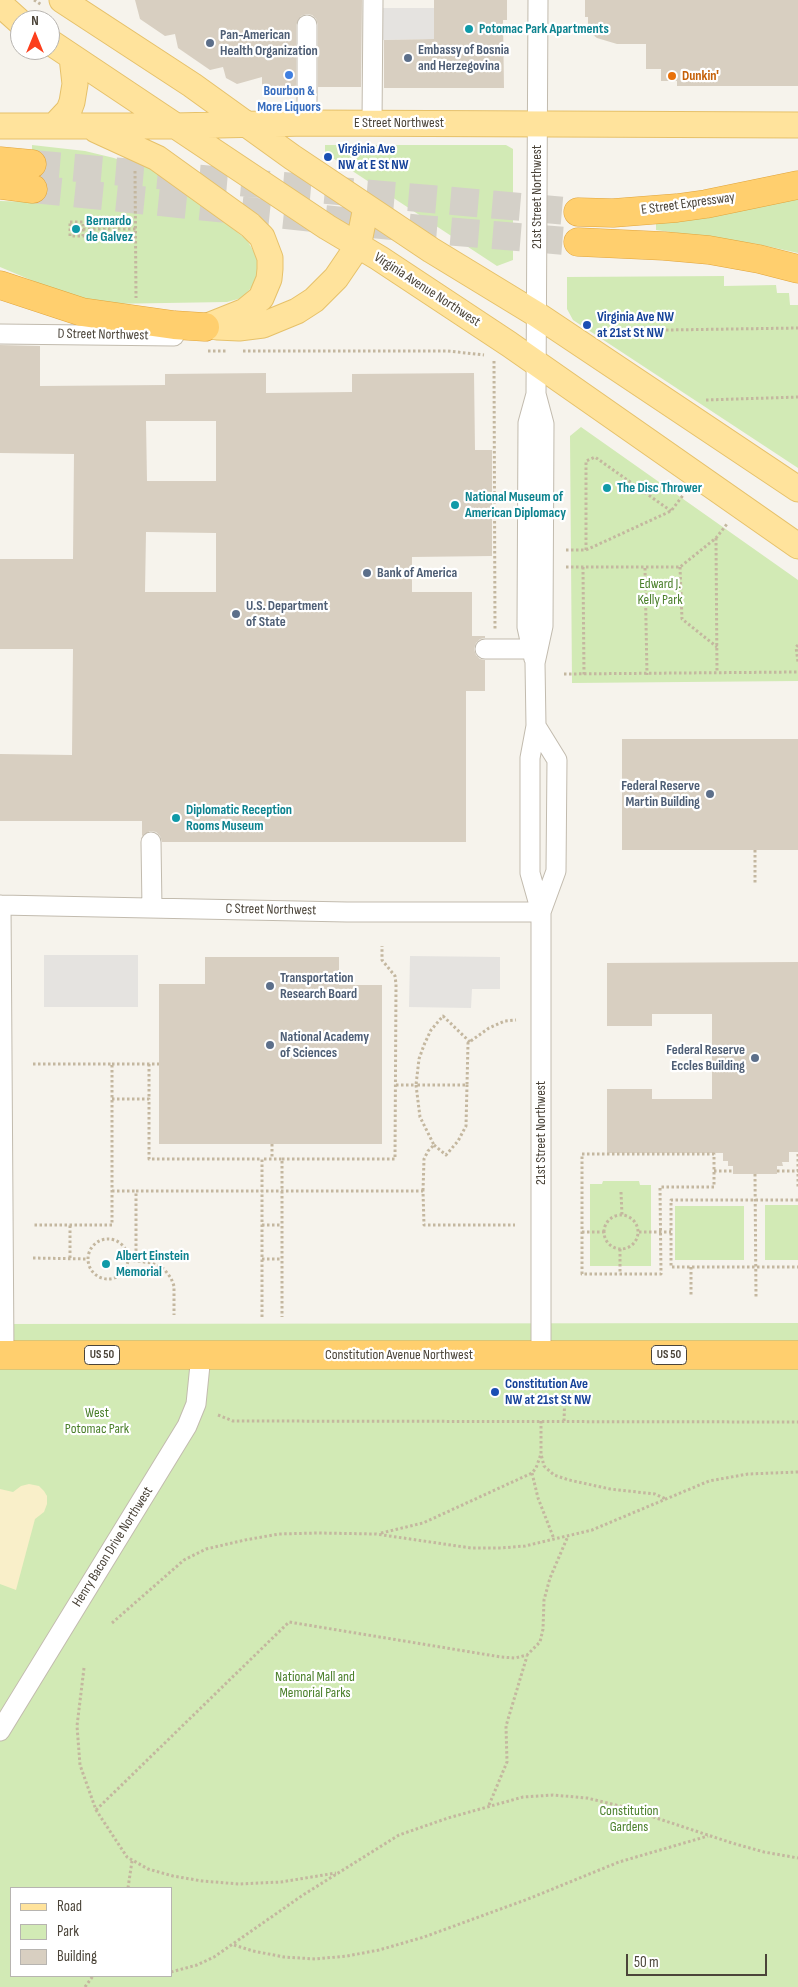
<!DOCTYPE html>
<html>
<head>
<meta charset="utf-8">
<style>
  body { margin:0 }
  #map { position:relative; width:798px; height:1987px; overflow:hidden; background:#f6f3ec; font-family:"Sofia Sans Condensed",sans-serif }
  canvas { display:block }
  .legend { position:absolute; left:10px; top:1887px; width:162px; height:90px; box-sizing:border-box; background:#fff; border:1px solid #b7b4b0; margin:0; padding:6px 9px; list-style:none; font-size:15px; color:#4b4439 }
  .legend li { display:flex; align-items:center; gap:10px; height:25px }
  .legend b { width:25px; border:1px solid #b7b4b0 }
  .north { position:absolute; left:10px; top:10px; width:50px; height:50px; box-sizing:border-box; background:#fff; border:1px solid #b7b4b0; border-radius:50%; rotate:0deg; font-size:14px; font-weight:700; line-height:20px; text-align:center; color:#4b4439 }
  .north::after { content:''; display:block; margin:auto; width:18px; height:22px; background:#fc3f1d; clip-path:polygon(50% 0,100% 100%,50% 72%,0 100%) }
  .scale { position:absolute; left:626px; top:1954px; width:141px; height:22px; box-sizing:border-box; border:2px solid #4b4439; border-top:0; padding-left:6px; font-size:15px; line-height:18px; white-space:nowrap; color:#4b4439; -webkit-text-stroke:4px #fff; paint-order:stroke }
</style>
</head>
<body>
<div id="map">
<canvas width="798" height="1987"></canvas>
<ul class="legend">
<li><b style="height:6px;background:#ffe39c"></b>Road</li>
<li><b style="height:14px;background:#d2eab5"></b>Park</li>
<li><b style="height:14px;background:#d8cfc1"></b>Building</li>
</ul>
<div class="north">N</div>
<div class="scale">50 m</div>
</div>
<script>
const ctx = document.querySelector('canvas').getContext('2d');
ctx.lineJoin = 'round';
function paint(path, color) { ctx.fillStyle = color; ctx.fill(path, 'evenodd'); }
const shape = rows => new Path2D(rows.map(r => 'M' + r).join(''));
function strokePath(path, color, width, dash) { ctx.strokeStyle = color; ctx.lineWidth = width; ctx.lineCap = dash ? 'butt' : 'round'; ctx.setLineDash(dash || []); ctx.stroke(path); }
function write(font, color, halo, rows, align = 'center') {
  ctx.font = font + ' "Sofia Sans Condensed",sans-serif'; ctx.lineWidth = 4.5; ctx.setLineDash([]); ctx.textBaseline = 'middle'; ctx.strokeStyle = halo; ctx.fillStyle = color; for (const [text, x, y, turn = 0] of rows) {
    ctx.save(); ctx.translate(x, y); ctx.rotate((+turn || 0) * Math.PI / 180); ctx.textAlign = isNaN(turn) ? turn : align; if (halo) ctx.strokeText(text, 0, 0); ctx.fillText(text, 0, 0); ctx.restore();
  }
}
const green = shape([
  [32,145,85,151,114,158,130,164,139,170,144,162,192,196,247,240,258,259,259,279,242,298,227,302,104,304,57,291,0,267,0,201,33,202],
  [325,145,506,145,513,149,513,260,497,266,325,153],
  [798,198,798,253,757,244,656,230,656,222],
  [724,276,724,286,776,285,777,293,789,293,790,305,798,305,798,468,573,320,567,309,567,277],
  [581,427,798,580,798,681,572,683,570,436],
  [603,1181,639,1181,640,1185,651,1185,651,1266,590,1266,590,1184,602,1184],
  [765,1205,798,1205,798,1260,765,1260],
  [675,1206,744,1206,744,1260,675,1260],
  [798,1323,798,1987,0,1987,0,1324],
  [11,1888,171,1888,171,1976,11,1976]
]);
const sand = shape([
  [29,1484,39,1486,44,1491,47,1496,47,1504,44,1512,35,1519,16,1590,0,1584,0,1489,13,1492,21,1486]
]);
const parking = shape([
  [382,8,434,8,434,39,382,40],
  [44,955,138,955,138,1007,44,1007],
  [410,956,500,957,500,989,472,989,471,1008,409,1007]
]);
const building = shape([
  [135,0,362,0,361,87,318,87,318,25,316,19,312,15,307,14,301,16,296,25,296,86,262,87,262,77,237,84,226,78,223,67,210,70,178,48,175,34,165,36,140,19],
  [434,0,507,0,507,20,503,20,504,88,384,88,384,40,434,39],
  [585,0,798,0,798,86,677,86,677,81,661,81,661,69,646,69,646,44,617,44,597,38,588,31,588,17,585,17],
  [0,345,40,346,40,386,165,385,165,374,266,373,266,393,352,392,352,374,474,373,475,450,492,450,492,556,412,557,412,592,472,592,472,636,485,636,485,638,480,639,476,643,474,649,476,655,480,659,485,660,485,691,466,691,466,842,162,842,160,836,156,832,150,831,142,836,142,821,0,821,0,754,72,755,73,649,0,649,0,559,73,559,74,454,0,453],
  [146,421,216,421,216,481,147,481],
  [146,532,216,533,216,592,145,592],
  [622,739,798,739,798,850,622,850],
  [205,957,339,957,339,985,382,985,382,1144,159,1144,159,984,205,984],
  [798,962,798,1152,789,1152,789,1162,782,1162,783,1166,777,1166,777,1174,733,1174,733,1166,728,1166,728,1161,723,1161,723,1153,607,1153,607,1089,652,1089,652,1099,712,1099,712,1014,652,1014,652,1026,607,1026,607,963]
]);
const highwayTunnel = shape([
  [32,164,578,212],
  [33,189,421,229,578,242]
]);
const path = shape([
  [34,0,42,5],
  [135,171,136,298],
  [70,222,83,222,83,236,70,236,70,222],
  [83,229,136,229],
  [601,331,798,328],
  [208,351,227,351],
  [243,351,448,351,484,355],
  [494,361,495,631],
  [706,400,798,397],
  [716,538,717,673],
  [566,550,586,550,671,511,684,494],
  [586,550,586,461,595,457,671,511],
  [566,567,680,567,716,538,727,524],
  [583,567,584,675],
  [680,567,682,619,717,647],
  [645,568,647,675],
  [798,645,796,647,798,662],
  [564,674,798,672],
  [755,850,755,883],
  [470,1042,443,1016,431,1030,424,1045,419,1059,416,1085,467,1085,468,1043,489,1028,505,1021,516,1020],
  [33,1064,112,1064,112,1225,33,1225],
  [112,1064,159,1064],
  [149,1064,149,1099],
  [396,1085,416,1085,420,1117,434,1145,428,1151,424,1159,423,1191],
  [112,1099,149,1099,149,1159,262,1159],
  [272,1144,272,1159],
  [434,1145,446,1155,458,1141,466,1126,467,1085],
  [582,1154,714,1154,714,1187,660,1187,661,1274,582,1274,582,1154],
  [798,1154,798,1187],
  [282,1159,395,1159,396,984,395,976,382,960,382,946],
  [714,1171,733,1171],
  [777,1171,798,1171],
  [755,1174,756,1297],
  [112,1191,136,1191],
  [621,1192,622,1215],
  [798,1200,671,1200,671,1267,798,1267],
  '604 1232a17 17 0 1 1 34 0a17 17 0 1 1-34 0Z',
  [262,1225,282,1225],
  [582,1232,604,1232],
  [639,1232,671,1232],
  '88 1259a20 20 0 1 1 40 0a20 20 0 1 1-40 0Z',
  [620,1249,620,1274],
  [33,1258,88,1259],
  [70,1258,70,1225],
  [262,1259,282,1259],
  [128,1260,152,1263,164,1269,171,1278,174,1286,174,1315],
  [136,1261,136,1191,423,1191,424,1225,515,1225],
  [691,1267,691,1297],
  [262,1317,262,1159,282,1159,282,1317],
  [218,1415,233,1421,798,1422],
  [541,1421,541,1454,544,1466,554,1475,569,1480,610,1489,655,1494,666,1499],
  [564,1421,565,1391],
  [532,1473,538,1498,554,1539],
  [381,1533,423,1523,532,1473,536,1468,541,1454],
  [112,1623,184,1560,206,1549,245,1540,279,1534,318,1533,376,1534,471,1548,501,1548,525,1546,592,1530,709,1481,748,1474,798,1472],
  [84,1668,77,1726,80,1765,96,1810,127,1857,148,1869,173,1876,202,1881,239,1884,281,1882,336,1873],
  [489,1805,507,1762,506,1726,527,1656],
  [96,1810,289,1622,501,1657,515,1658,527,1655,540,1642,543,1629,544,1600,550,1578,568,1536],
  [128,1888,132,1861],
  [234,1945,253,1951,284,1957,315,1959,347,1956,379,1950,424,1937,528,1899,619,1862,708,1836],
  [171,1972,197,1965,214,1957,303,1895,399,1835,448,1818,523,1797,553,1795,587,1798,620,1806,732,1843,764,1852,798,1858],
  [85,1987,93,1976]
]);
const minor = shape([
  [307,25,307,123],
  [372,123,373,0],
  [0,334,174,336],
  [536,394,544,424,543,626,535,663,536,726,530,758,530,873,541,912,541,1355],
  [485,649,531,649],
  [534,659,527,627,528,423,536,394,538,0],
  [536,726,557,760,556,871,541,912],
  [151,842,152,908],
  [0,905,347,912,541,912],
  [1,905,4,1355],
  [0,1731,187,1426,196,1404,201,1355]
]);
const major = shape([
  [62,0,192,85,292,157,431,250,536,314,798,489],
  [0,4,20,22],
  [50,42,327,227,379,258,509,344,798,546],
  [0,126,174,126,307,123,798,125],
  [54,126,69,110,72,102,75,84,72,57],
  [96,130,157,158,250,225,262,237,270,258,270,269,269,279,261,298,245,311,205,327],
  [217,327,239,328,263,325,297,311,314,300,336,278,353,253,360,237,366,207]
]);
const highway = shape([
  [0,161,32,164],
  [0,185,33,189],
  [578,212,613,213,677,208,706,204,798,185],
  [578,242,664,246,709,250,759,259,798,269],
  [0,285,82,312,174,325,205,327],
  [0,1355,798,1355]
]);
const markers = [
  [469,29,5,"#0f9aa8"],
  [210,43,5,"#5c6f8a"],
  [408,58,5,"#5c6f8a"],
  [289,75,5,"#3f7fe0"],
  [672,76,5,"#e8710a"],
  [328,157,5,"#1a4fb4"],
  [76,229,5,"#0f9aa8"],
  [587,325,5,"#1a4fb4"],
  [607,488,5,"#0f9aa8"],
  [455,505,5,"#0f9aa8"],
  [367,573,5,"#5c6f8a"],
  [236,614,5,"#5c6f8a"],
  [710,794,5,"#5c6f8a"],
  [176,818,5,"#0f9aa8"],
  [270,986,5,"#5c6f8a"],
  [270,1045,5,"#5c6f8a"],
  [755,1058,5,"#5c6f8a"],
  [106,1264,5,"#0f9aa8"],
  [495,1392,5,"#1a4fb4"]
];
const shields = [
  [102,1355,35],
  [669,1355,35]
];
const shieldNames = [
  ["US 50",102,1355],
  ["US 50",669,1355]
];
const cultureNames = [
  ["Potomac Park Apartments",479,29],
  ["Bernardo",86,221],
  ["de Galvez",86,237],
  ["The Disc Thrower",617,488],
  ["National Museum of",465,497],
  ["American Diplomacy",465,513],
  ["Diplomatic Reception",186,810],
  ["Rooms Museum",186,826],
  ["Albert Einstein",116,1256],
  ["Memorial",116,1272]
];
const serviceNames = [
  ["Pan-American",220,35],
  ["Health Organization",220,51],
  ["Embassy of Bosnia",418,50],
  ["and Herzegovina",418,66],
  ["Bank of America",377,573],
  ["U.S. Department",246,606],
  ["of State",246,622],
  ["Federal Reserve",700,786,"right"],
  ["Martin Building",700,802,"right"],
  ["Transportation",280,978],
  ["Research Board",280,994],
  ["National Academy",280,1037],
  ["of Sciences",280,1053],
  ["Federal Reserve",745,1050,"right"],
  ["Eccles Building",745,1066,"right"]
];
const foodNames = [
  ["Dunkin'",682,76]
];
const shopNames = [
  ["Bourbon &",289,91],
  ["More Liquors",289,107]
];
const streetNames = [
  ["E Street Northwest",399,123],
  ["21st Street Northwest",537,197,-90],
  ["E Street Expressway",688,204,-8],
  ["Virginia Avenue Northwest",427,290,33],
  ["D Street Northwest",103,335,1],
  ["C Street Northwest",271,910,1],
  ["21st Street Northwest",541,1133,-90],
  ["Constitution Avenue Northwest",399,1355],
  ["Henry Bacon Drive Northwest",113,1547,-58]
];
const transitNames = [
  ["Virginia Ave",338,149],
  ["NW at E St NW",338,165],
  ["Virginia Ave NW",597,317],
  ["at 21st St NW",597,333],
  ["Constitution Ave",505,1384],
  ["NW at 21st St NW",505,1400]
];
const parkNames = [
  ["Edward J.",660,584],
  ["Kelly Park",660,600],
  ["West",97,1413],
  ["Potomac Park",97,1429],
  ["National Mall and",315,1677],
  ["Memorial Parks",315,1693],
  ["Constitution",629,1811],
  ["Gardens",629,1827]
];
paint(green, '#d2eab5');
paint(sand, '#f9efc9');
paint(parking, '#e5e3e0');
paint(building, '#d8cfc1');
strokePath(highwayTunnel, '#d4d0c8', 28, [28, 14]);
strokePath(minor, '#c2bbae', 21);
strokePath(major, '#e6c16a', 27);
strokePath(highway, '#e0a43c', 29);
strokePath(path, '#c4b79f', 3, [2.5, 2.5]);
strokePath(minor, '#fff', 19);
strokePath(major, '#ffe39c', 25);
strokePath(highway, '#ffcf6e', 28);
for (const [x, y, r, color] of markers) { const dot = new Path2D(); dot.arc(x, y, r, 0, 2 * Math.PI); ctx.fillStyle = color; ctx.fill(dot); strokePath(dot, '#fff', 2); }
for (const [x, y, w] of shields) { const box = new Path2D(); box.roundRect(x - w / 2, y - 9.5, w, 19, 4); ctx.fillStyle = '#fff'; ctx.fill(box); strokePath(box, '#4b4439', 1); }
write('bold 12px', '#4b4439', null, shieldNames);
write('bold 14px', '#0d838f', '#fff', cultureNames, 'left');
write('bold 14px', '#4e5e75', '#fff', serviceNames, 'left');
write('bold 14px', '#c56008', '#fff', foodNames, 'left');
write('bold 14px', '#366cbe', '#fff', shopNames);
write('14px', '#4b4439', '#fff', streetNames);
write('bold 14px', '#164399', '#fff', transitNames, 'left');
write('14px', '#4a7f2a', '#fff', parkNames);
</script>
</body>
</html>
